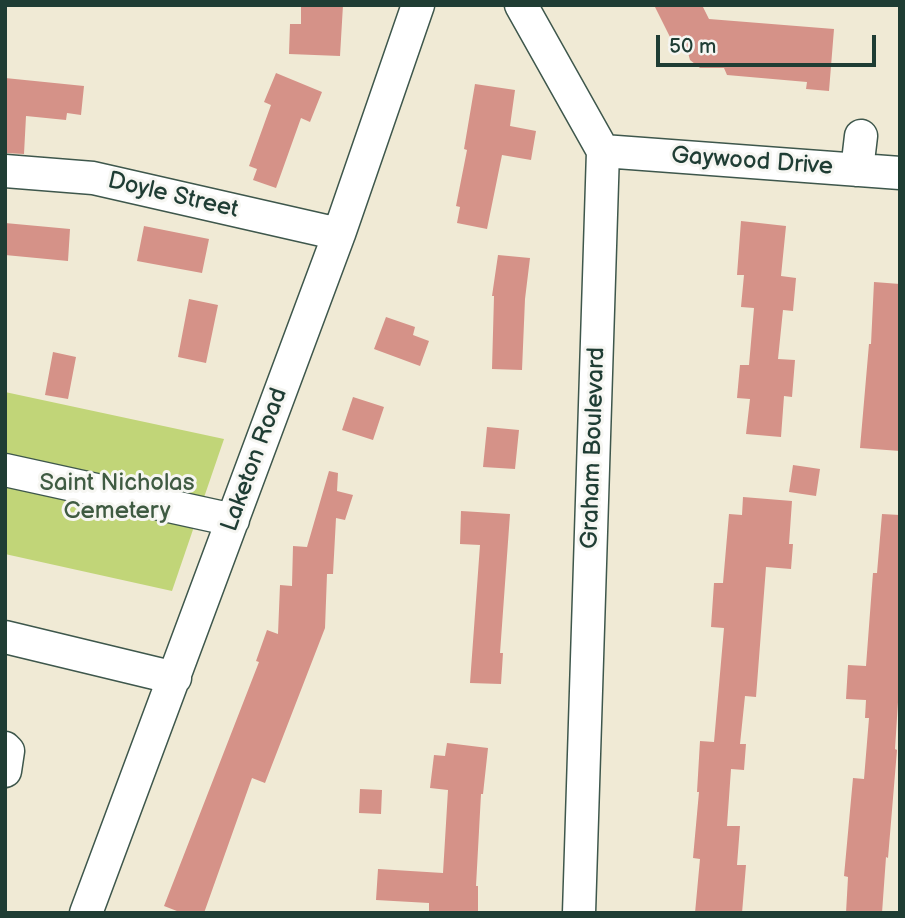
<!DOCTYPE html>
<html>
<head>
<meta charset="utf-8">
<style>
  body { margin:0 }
  #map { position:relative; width:905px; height:918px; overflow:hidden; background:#f0ead5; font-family:"Balsamiq Sans",sans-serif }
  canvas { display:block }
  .frame { position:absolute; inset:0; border:7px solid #1f3d34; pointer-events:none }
  .scale { position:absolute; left:656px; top:35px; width:220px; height:32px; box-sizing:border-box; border:4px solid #1f3d34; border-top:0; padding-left:9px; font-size:21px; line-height:24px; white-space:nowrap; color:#1f3d34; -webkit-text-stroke:5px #f6f6f2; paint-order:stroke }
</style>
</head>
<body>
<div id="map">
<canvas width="905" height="918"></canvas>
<div class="frame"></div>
<div class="scale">50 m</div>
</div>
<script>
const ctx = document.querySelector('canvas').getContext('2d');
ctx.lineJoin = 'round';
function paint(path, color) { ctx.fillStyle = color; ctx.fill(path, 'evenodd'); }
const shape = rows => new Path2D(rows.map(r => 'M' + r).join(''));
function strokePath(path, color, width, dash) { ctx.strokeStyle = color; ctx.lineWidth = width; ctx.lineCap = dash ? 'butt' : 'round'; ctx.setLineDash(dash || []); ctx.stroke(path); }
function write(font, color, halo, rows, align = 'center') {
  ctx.font = font + ' "Balsamiq Sans",sans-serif'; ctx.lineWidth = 6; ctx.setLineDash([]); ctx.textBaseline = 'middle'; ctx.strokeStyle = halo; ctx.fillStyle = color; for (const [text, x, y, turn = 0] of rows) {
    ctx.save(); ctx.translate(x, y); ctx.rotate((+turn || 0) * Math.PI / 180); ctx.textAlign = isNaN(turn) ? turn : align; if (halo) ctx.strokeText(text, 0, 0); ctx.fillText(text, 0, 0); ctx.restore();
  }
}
const green = shape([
  [5,392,224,439,172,591,5,554]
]);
const building = shape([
  [301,5,343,5,340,56,289,54,290,24,301,24],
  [654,5,702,5,709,19,834,29,829,91,806,89,807,82,727,75,724,68,700,68,690,60,684,38,670,37],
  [276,73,322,92,310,122,301,118,276,188,253,180,257,169,249,166,271,105,264,102],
  [5,78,84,86,81,115,67,113,66,120,26,116,24,154,5,153],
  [475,84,515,90,510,126,536,131,531,160,502,155,487,229,457,223,460,207,456,206,467,150,464,149],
  [741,221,786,226,781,276,796,278,793,311,783,310,778,359,795,360,792,397,784,396,781,437,746,434,750,399,737,398,740,365,749,365,754,308,741,307,744,275,737,275],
  [5,223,70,229,68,261,5,255],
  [144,226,209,239,202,273,137,261],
  [498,255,530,258,525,299,522,370,492,369,494,296,492,296],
  [874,282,900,284,900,451,860,448,869,344,871,344],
  [189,299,218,305,206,363,178,357],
  [386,317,415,327,413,335,429,341,420,366,374,349],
  [53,352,76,357,68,399,45,395],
  [353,397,384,407,373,440,342,430],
  [487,427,519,430,515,469,483,467],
  [793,465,820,469,816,496,789,492],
  [329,471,338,473,337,491,353,495,345,520,336,518,333,574,327,574,325,628,265,783,252,778,204,913,182,913,164,906,259,662,256,661,267,630,278,634,280,585,292,586,293,546,307,547],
  [743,497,792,501,789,544,793,544,791,569,766,567,756,697,745,696,740,744,746,744,744,770,731,769,727,826,740,826,737,865,746,865,742,913,695,913,700,859,693,858,699,792,697,792,700,741,714,742,724,628,711,627,714,583,723,583,729,514,742,515],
  [461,511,510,514,500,653,503,653,501,684,470,683,480,545,460,544],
  [882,514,900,515,900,671,895,749,897,750,888,858,886,857,882,913,846,913,848,877,844,876,853,778,864,779,869,718,865,718,866,700,846,699,848,665,866,666,873,573,877,573],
  [447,743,488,748,483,794,481,794,476,886,478,886,478,913,429,913,429,903,376,900,378,869,443,873,448,790,430,788,434,755,445,756],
  [360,789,382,790,381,814,359,813]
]);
const minor = shape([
  [521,5,603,151,579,913],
  [603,151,900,173],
  [857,170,861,136],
  [5,171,93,178,339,234],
  [5,470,233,520],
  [5,637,175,678],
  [5,748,8,751,5,771],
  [86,913,339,234,418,5]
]);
const streetNames = [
  ["Gaywood Drive",752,162,4],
  ["Doyle Street",173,196,13],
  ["Graham Boulevard",594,448,-88],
  ["Laketon Road",255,460,-70]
];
const parkNames = [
  ["Saint Nicholas",117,484],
  ["Cemetery",117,512]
];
paint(green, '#c1d578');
paint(building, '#d59288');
strokePath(minor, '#3e574c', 35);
strokePath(minor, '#fff', 32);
write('24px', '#1f3d34', '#f6f6f2', streetNames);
write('24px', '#3f5b42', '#f6f6f2', parkNames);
</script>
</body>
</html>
